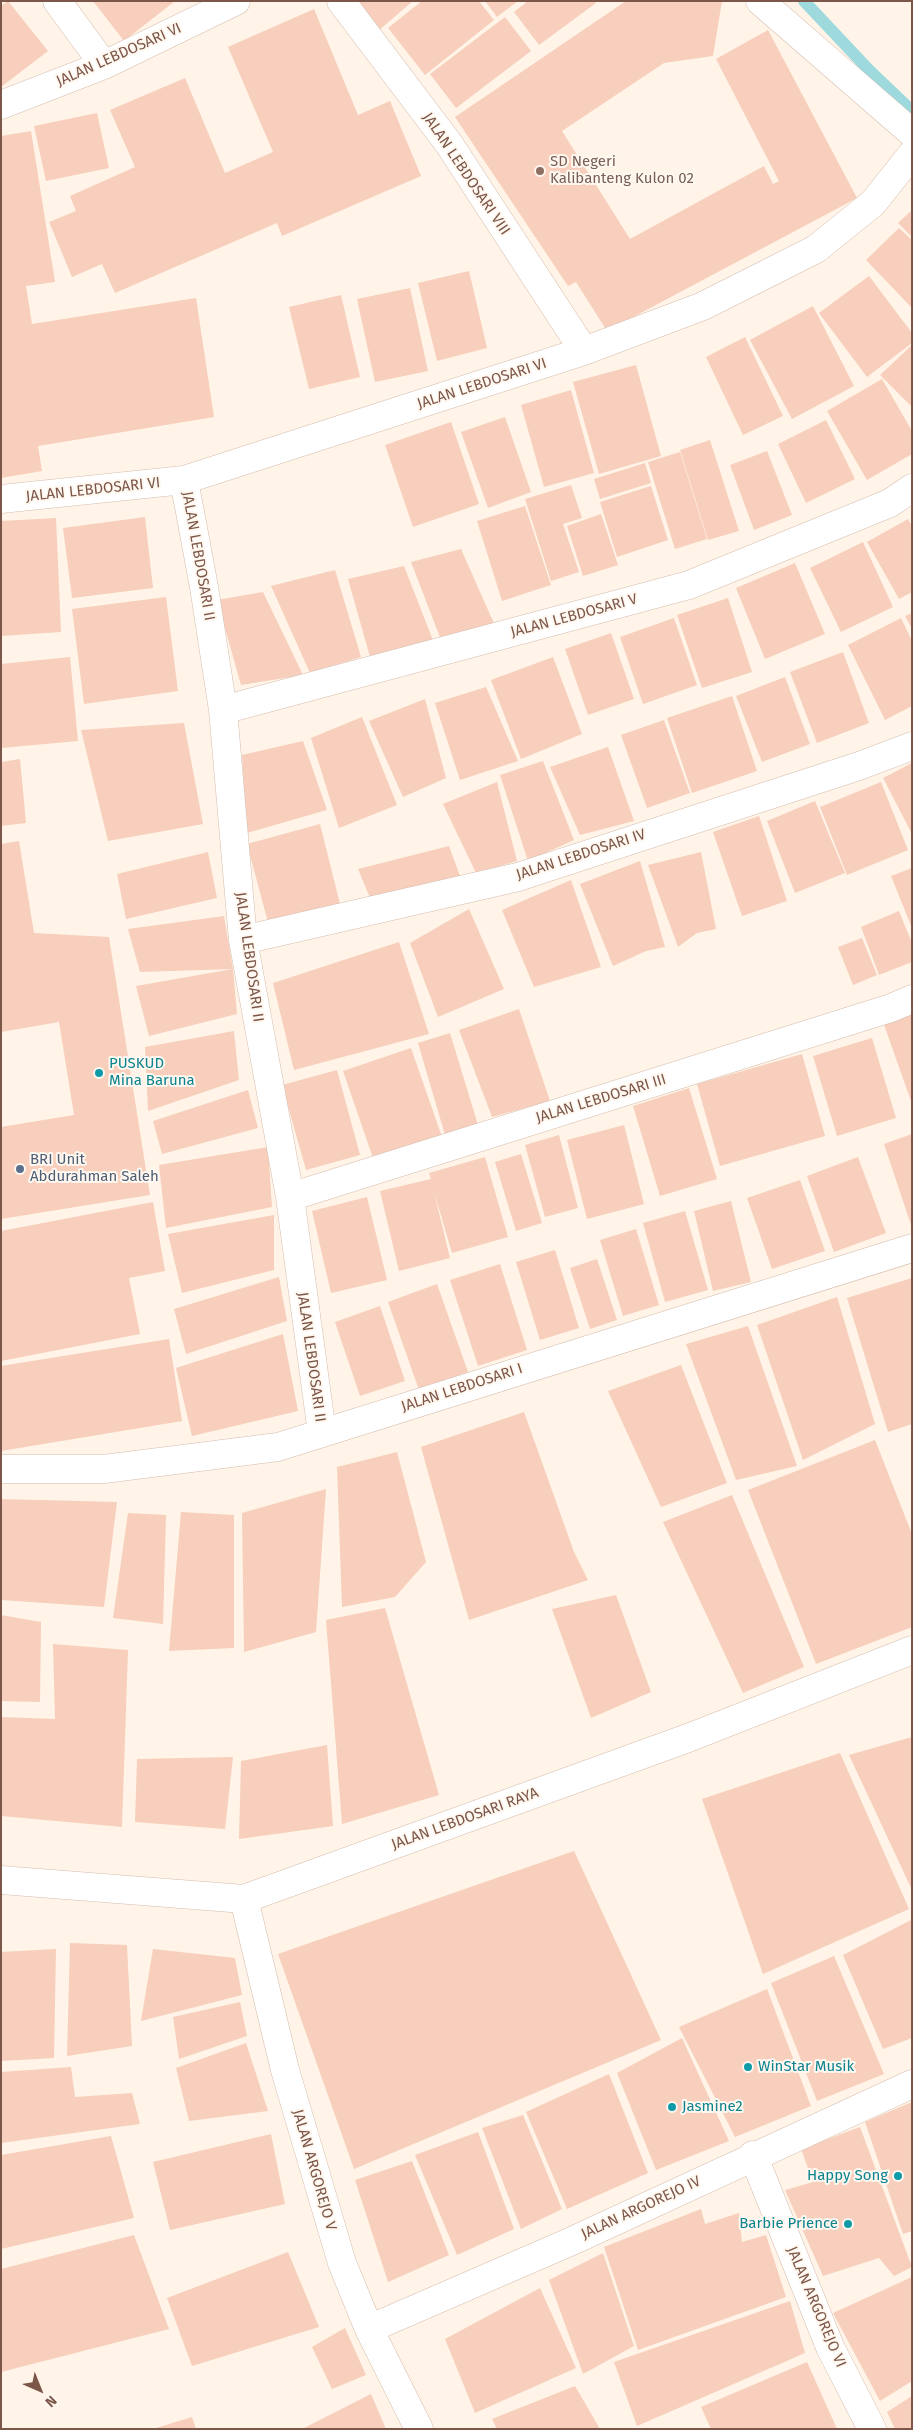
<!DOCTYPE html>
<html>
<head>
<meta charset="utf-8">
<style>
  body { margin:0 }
  #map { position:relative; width:913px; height:2430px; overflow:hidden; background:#fff4e7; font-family:"Fira Sans",sans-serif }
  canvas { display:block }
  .frame { position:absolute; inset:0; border:2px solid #7c5648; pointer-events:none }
  .north { position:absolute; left:15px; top:2365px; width:50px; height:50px; -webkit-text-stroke:4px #fff8f0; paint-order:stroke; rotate:136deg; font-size:14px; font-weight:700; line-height:20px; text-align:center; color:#7c5648 }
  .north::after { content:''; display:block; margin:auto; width:18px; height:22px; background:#7c5648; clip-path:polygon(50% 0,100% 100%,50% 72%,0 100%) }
</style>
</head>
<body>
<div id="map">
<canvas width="913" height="2430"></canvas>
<div class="frame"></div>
<div class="north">N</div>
</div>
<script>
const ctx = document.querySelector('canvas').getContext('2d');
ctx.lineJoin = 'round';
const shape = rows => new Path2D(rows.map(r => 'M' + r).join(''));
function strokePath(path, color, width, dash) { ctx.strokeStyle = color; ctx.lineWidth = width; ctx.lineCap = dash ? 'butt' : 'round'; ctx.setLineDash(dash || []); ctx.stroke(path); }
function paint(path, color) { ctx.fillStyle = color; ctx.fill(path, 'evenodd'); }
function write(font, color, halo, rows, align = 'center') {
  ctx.font = font + ' "Fira Sans",sans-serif'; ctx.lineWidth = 4; ctx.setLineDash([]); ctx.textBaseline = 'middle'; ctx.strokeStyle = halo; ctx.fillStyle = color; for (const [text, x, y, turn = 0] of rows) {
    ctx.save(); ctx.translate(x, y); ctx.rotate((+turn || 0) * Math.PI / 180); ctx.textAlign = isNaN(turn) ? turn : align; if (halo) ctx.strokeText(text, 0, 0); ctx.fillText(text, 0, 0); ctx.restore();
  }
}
const stream = shape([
  [804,1,869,70,912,111]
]);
const building = shape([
  [8,1,48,51,1,87,1,6],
  [93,1,175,1,124,41],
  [354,1,413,1,378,31],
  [422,1,479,1,494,20,425,75,388,28],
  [485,1,518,1,497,17],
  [528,1,594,1,596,3,539,45,514,12],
  [626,1,722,1,713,56,664,63,562,131,630,239,764,166,773,184,779,181,716,59,768,30,857,198,607,331,576,282,568,286,455,117],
  [314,9,358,115,390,101,421,176,282,236,277,223,115,293,102,264,72,277,49,222,76,211,70,196,135,167,110,110,185,78,225,173,273,152,228,47],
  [505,17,531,51,456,108,430,74],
  [97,113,109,168,46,181,34,126],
  [31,131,55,282,26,286,32,324,196,298,214,417,38,446,42,471,1,478,1,136],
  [912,210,912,237,898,223],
  [899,228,912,240,912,308,866,260],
  [469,271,487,348,437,361,418,283],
  [869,276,912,333,912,343,867,377,819,313],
  [410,288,428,371,375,382,357,299],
  [341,295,360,377,309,389,289,307],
  [813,306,854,386,792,419,750,340],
  [745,337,783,416,743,435,706,357],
  [912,345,912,407,880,375],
  [636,365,661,456,599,474,573,382],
  [882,379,912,431,912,454,867,480,827,411],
  [571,390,594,473,544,487,521,405],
  [505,417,531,492,488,508,461,432],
  [826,420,855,479,806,503,778,444],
  [451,422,479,504,413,527,385,445],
  [710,440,739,531,708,540,680,450],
  [767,451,792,515,754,530,730,465],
  [680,452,707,539,675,549,648,462],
  [645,463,651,483,600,499,594,479],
  [571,485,582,518,563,524,579,572,551,581,525,499],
  [651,486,668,540,617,557,600,502],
  [525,506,551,585,502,601,477,521],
  [601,514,618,565,583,576,567,526],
  [145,517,153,588,72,598,63,528],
  [56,518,61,632,1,636,1,521],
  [908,519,912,526,912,592,899,599,867,542],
  [863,542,893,607,841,632,810,568],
  [461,549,496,628,443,645,411,562],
  [795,563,825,634,765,659,736,588],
  [404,566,436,648,372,664,348,579],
  [335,570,361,657,310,673,271,586],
  [263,592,303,675,241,685,217,600],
  [166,597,178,691,84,704,72,609],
  [728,598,752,672,702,688,677,615],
  [912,613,912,629,905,616],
  [674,618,697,685,643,704,620,637],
  [901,618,912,641,912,706,885,720,848,645],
  [611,633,634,699,588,715,565,649],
  [843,652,869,723,817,743,790,672],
  [70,657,78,741,1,748,1,664],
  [553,657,582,734,521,759,491,680],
  [785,677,810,744,762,762,736,696],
  [486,687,518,761,460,780,435,703],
  [732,696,757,771,692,793,667,718],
  [425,699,446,778,403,797,369,721],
  [362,717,397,805,339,828,311,738],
  [664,720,690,793,647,808,621,735],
  [184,723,203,824,108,841,81,730],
  [303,741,327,810,247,833,242,755],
  [608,747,634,821,580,835,550,767],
  [20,759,26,823,1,826,1,762],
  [543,761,574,840,528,861,500,775],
  [912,763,912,834,883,778],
  [497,782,517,861,476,873,443,804],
  [881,782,908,850,847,875,820,807],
  [815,801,845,873,795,893,767,821],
  [759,816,787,901,742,916,713,832],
  [320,824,340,904,269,926,247,844],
  [19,841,34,933,109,937,150,1195,1,1219,1,1127,74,1115,59,1022,1,1032,1,844],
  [449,846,460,876,373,905,358,869],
  [208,852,217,898,126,919,117,874],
  [701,852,716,929,697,933,678,947,648,865],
  [640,861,665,947,646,951,613,966,580,884],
  [912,868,912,928,891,876],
  [571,880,601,967,534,987,502,910],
  [469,909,504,989,438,1017,410,943],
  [899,911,912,943,912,962,879,975,861,927],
  [224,916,233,969,140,972,128,929],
  [862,938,877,975,853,985,838,947],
  [399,942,429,1034,294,1070,273,983],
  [233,969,237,1014,149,1036,136,986],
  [519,1009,550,1101,492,1117,459,1030],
  [912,1012,912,1101,911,1101,883,1022],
  [234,1031,239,1080,148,1111,145,1047],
  [450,1033,478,1125,445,1135,418,1043],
  [872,1038,896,1118,837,1136,813,1056],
  [411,1048,442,1137,374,1161,343,1071],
  [802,1054,825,1136,720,1166,697,1084],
  [337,1070,360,1155,306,1170,282,1085],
  [689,1088,717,1179,660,1196,633,1106],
  [248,1090,258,1128,162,1154,153,1121],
  [624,1125,644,1204,587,1219,567,1140],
  [912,1134,912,1225,911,1225,884,1144],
  [559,1135,578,1208,545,1217,525,1145],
  [268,1147,272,1207,166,1228,159,1165],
  [521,1154,542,1223,516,1231,495,1162],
  [485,1157,508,1237,452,1253,434,1192,450,1258,399,1271,380,1191,431,1179,429,1173],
  [858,1157,886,1233,834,1252,807,1176],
  [800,1180,825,1251,772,1269,747,1198],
  [367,1197,387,1280,331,1293,312,1211],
  [731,1201,751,1282,713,1291,694,1211],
  [153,1202,165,1271,129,1278,140,1334,1,1361,1,1231],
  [685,1211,708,1290,665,1302,643,1223],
  [274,1215,274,1270,182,1293,168,1234],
  [636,1229,659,1305,623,1316,600,1240],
  [555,1250,579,1328,540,1340,516,1262],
  [597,1259,617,1320,590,1329,570,1268],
  [500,1264,527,1350,478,1366,450,1280],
  [279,1277,287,1321,186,1354,174,1309],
  [912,1278,912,1424,888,1432,847,1298],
  [437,1284,468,1372,419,1390,388,1302],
  [837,1297,875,1424,803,1460,757,1325],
  [380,1306,405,1381,360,1396,335,1322],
  [748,1326,797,1466,736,1480,686,1344],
  [283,1334,298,1411,192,1436,176,1368],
  [169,1339,182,1421,1,1451,1,1366],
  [681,1365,727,1483,661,1507,608,1391],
  [524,1412,574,1552,588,1580,469,1620,421,1447],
  [875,1440,912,1534,912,1627,816,1664,748,1490],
  [397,1452,426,1562,395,1597,342,1607,337,1467],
  [326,1489,316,1632,244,1652,242,1513],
  [732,1495,804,1667,743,1693,663,1522],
  [1,1499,117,1502,104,1607,1,1600],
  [181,1512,234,1515,234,1648,169,1651],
  [128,1513,166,1515,163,1624,113,1618],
  [616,1595,651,1692,591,1718,552,1609],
  [385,1608,439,1795,342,1824,326,1620],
  [1,1615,41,1622,40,1702,1,1701],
  [53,1644,128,1650,122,1827,1,1816,1,1717,55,1719],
  [912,1737,912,1890,849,1755],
  [327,1745,333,1826,239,1839,241,1761],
  [840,1753,909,1909,763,1974,702,1799],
  [233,1757,225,1829,135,1822,137,1759],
  [574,1851,661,2040,354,2169,278,1954],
  [911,1920,912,2038,883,2049,843,1955],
  [70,1943,127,1945,132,2046,67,2056],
  [56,1949,54,2058,1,2061,1,1952],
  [153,1949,235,1958,242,1995,141,2021],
  [834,1956,884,2074,817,2101,771,1983],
  [767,1989,811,2106,735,2137,679,2027],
  [240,2002,247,2036,179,2059,173,2017],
  [682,2038,729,2141,656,2170,617,2073],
  [246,2043,268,2111,189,2121,176,2068],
  [71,2067,75,2097,132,2093,140,2124,1,2143,1,2072],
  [609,2074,648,2173,567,2209,526,2112],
  [912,2102,912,2231,903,2234,865,2122],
  [523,2115,562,2209,521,2229,482,2128],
  [860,2127,912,2267,894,2276,879,2258,823,2276,785,2190,813,2182,801,2149],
  [478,2132,514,2229,457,2255,415,2155],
  [271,2134,285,2204,170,2230,153,2162],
  [111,2136,134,2218,1,2249,1,2155],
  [412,2161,449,2255,388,2282,355,2180],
  [701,2209,705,2224,739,2213,742,2242,766,2235,786,2297,638,2350,604,2247],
  [134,2235,169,2329,1,2372,1,2269],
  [288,2252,319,2327,192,2366,167,2298],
  [603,2253,634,2346,583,2374,549,2280],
  [912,2277,912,2381,880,2401,833,2313],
  [540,2288,576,2368,475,2413,445,2339],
  [790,2301,805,2353,637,2426,614,2362],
  [345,2328,366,2375,332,2389,312,2347],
  [807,2362,837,2429,711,2429,701,2407],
  [575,2386,600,2429,497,2429,492,2419],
  [371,2394,386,2429,302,2429],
  [912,2396,912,2429,895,2429,887,2412],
  [192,2417,196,2429,156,2429,156,2428]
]);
const street = shape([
  [57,1,104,65],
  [341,1,449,144,584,351],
  [760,1,912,133],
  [1,105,104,65,236,1],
  [184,480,204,587,223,710,243,940,290,1197,322,1433],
  [1,499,184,480,584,351,703,306,816,249,873,203,912,154],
  [223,710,689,585,890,503,912,488],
  [243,940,518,877,859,766,912,746],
  [290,1197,891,1008,912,999],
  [1,1469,104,1469,278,1447,912,1248],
  [1,1880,244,1899,688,1738,912,1650],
  [244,1899,285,2070,342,2263,369,2329,419,2429],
  [753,2155,830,2347,872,2429],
  [369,2329,572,2241,912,2084]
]);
const markers = [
  [540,171,5,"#8d6e63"],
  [99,1073,5,"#0f9aa8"],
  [20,1169,5,"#5c6f8a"],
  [748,2067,5,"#0f9aa8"],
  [672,2107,5,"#0f9aa8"],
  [898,2176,5,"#0f9aa8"],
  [848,2224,5,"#0f9aa8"]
];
const streetNames = [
  ["JALAN LEBDOSARI VI",119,55,-24],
  ["JALAN LEBDOSARI VIII",466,174,56],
  ["JALAN LEBDOSARI VI",482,384,-18],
  ["JALAN LEBDOSARI VI",93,490,-6],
  ["JALAN LEBDOSARI II",198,556,80],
  ["JALAN LEBDOSARI V",574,616,-15],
  ["JALAN LEBDOSARI IV",581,855,-18],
  ["JALAN LEBDOSARI II",249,957,82],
  ["JALAN LEBDOSARI III",601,1099,-17],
  ["JALAN LEBDOSARI II",311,1357,82],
  ["JALAN LEBDOSARI I",462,1388,-18],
  ["JALAN LEBDOSARI RAYA",465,1819,-20],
  ["JALAN ARGOREJO V",314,2170,74],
  ["JALAN ARGOREJO IV",641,2208,-25],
  ["JALAN ARGOREJO VI",816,2307,67]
];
const educationNames = [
  ["SD Negeri",550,162],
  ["Kalibanteng Kulon 02",550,179]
];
const cultureNames = [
  ["PUSKUD",109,1064],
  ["Mina Baruna",109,1081],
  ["WinStar Musik",758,2067],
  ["Jasmine2",682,2107],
  ["Happy Song",888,2176,"right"],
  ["Barbie Prience",838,2224,"right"]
];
const serviceNames = [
  ["BRI Unit",30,1160],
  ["Abdurahman Saleh",30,1177]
];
strokePath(stream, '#9ed9de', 12);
paint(building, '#f7cfbc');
strokePath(street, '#d5bcae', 29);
strokePath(street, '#fff', 28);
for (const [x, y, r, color] of markers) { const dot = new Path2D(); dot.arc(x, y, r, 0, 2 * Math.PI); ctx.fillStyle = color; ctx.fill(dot); strokePath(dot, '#fff8f0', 2); }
write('15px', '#7c5648', '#fff8f0', streetNames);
write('15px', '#785e54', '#fff8f0', educationNames, 'left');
write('15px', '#0d838f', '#fff8f0', cultureNames, 'left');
write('15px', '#4e5e75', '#fff8f0', serviceNames, 'left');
</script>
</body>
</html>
